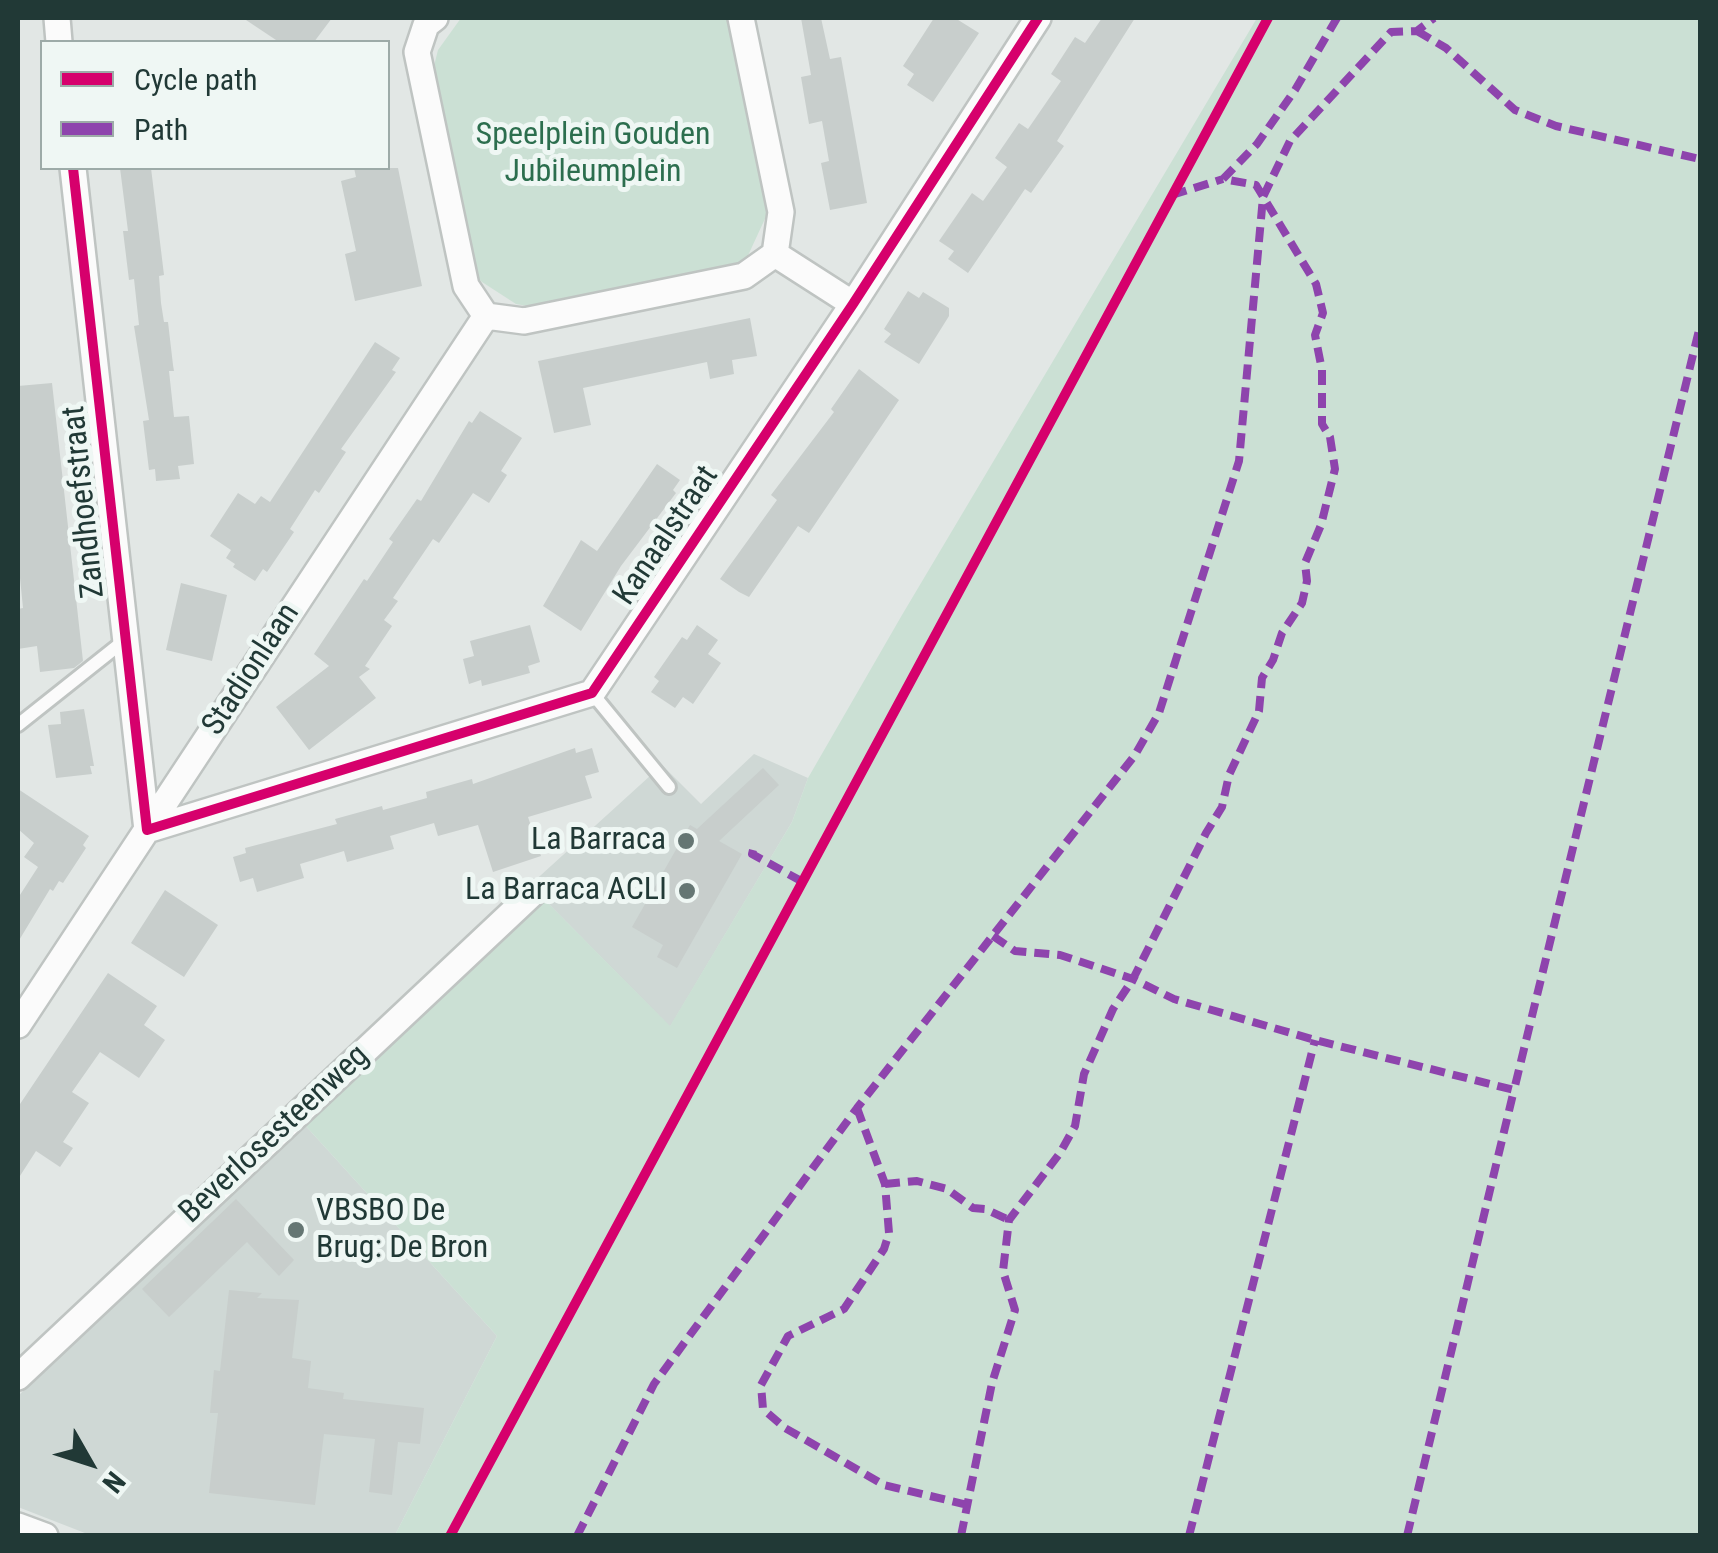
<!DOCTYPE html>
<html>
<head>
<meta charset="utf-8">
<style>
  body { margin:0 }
  #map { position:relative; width:1718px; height:1553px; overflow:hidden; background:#e2e7e5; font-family:"Roboto Condensed",sans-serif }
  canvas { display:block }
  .frame { position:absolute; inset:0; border:20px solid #213936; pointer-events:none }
  .legend { position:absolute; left:40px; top:40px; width:350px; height:130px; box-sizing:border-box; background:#eff7f4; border:2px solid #9daba8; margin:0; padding:12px 18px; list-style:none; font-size:30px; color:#213936 }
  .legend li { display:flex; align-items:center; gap:20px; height:50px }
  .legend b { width:50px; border:2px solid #9daba8 }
  .north { position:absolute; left:40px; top:1413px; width:100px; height:100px; -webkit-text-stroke:8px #eff7f4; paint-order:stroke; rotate:129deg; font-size:28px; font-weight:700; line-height:40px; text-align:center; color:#213936 }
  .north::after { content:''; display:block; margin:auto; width:35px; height:45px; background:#213936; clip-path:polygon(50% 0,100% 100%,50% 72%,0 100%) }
</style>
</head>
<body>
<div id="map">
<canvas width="1718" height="1553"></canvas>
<div class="frame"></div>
<ul class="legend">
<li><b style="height:12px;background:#d6006c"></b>Cycle path</li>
<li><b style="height:12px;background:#8e44ad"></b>Path</li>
</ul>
<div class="north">N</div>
</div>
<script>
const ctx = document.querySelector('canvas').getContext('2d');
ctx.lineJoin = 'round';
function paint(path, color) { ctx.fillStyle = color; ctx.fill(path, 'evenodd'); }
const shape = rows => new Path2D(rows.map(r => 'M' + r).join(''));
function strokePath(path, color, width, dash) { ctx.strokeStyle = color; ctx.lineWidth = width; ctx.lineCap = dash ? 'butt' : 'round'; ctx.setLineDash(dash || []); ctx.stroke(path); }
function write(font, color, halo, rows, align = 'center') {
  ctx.font = font + ' "Roboto Condensed",sans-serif'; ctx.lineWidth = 10; ctx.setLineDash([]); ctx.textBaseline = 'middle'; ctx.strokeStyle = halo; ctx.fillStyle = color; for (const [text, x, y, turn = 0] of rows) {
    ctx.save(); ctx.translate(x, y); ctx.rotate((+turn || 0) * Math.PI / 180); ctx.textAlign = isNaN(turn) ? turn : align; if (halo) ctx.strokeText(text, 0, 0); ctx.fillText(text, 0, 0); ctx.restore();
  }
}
const built = shape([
  [754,754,808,778,792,822,670,1027,530,885,662,765,701,804],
  [303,1123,497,1336,395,1535,90,1535,18,1507,18,1396]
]);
const green = shape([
  [461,18,730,18,769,210,745,262,533,307,516,304,482,282,476,276,433,70,438,50],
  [1257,18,1700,18,1700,1535,395,1535,497,1336,303,1123,539,894,670,1026,792,822,808,778,902,615]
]);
const building = shape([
  [243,18,332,18,314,42,279,42],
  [801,18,821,18,830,59,841,57,867,203,830,210,821,163,829,161,822,121,809,124,801,77,811,75],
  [934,18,955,18,979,33,933,102,907,85,914,74,903,66],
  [1102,18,1135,18,1057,141,1064,146,1031,193,1025,189,968,273,948,259,954,251,939,241,972,193,983,201,1007,167,995,158,1019,123,1028,129,1061,81,1051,74,1075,37,1085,43],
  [120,168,151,168,164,275,159,276,161,303,164,322,168,322,173,365,174,371,169,371,174,417,189,416,194,464,178,466,180,479,156,481,155,469,149,470,143,421,149,420,134,326,139,325,134,279,129,280,123,231,128,231],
  [354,168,398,168,422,286,355,301,345,254,356,251,341,181,356,177],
  [908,291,919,298,923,292,949,308,949,316,919,364,884,342,891,334,884,329],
  [750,318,757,356,732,360,734,374,710,379,707,362,583,388,591,425,554,433,538,361],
  [375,342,400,358,392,370,396,372,341,449,346,452,319,493,315,490,290,529,294,532,267,572,263,569,255,581,233,567,235,564,226,558,231,550,210,536,238,493,255,504,261,496,270,502],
  [859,369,899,400,809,533,798,526,749,597,739,592,720,579,777,500,771,495,834,412,831,409],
  [52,383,83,661,74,668,40,672,37,646,18,649,18,609,23,608,18,558,18,386],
  [480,411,522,438,501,471,507,475,489,503,473,493,439,543,433,539,393,598,398,601,384,620,392,626,365,666,370,669,359,677,376,698,309,750,276,707,329,666,314,654,364,579,367,581,393,542,389,539,417,499,421,501,469,421,472,423],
  [657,464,680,480,673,490,676,493,621,566,581,631,543,606,581,540,597,551],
  [181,583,227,595,212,661,166,650],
  [530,625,540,662,528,666,530,673,482,686,481,680,469,684,463,659,474,656,470,641],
  [697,625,718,640,708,654,721,663,693,704,683,697,675,708,651,692,659,681,654,677,682,637,687,640],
  [84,709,94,766,90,766,92,774,56,778,48,725,61,724,60,712],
  [575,748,576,753,592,748,599,772,585,776,592,798,528,817,541,856,493,872,478,825,438,836,434,823,390,836,394,849,347,862,344,851,300,864,304,878,257,892,253,878,240,882,233,857,246,853,245,848,337,824,335,819,382,806,383,810,427,798,426,792,472,779,473,784],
  [763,768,779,785,719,841,742,854,677,968,657,957,663,945,632,927,690,825,697,829],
  [18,789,89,836,83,845,86,848,63,883,59,881,53,891,50,889,18,942,18,898,38,867,24,857,34,843,18,829],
  [165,890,218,925,184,977,131,943],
  [108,973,157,1006,144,1025,165,1040,139,1078,100,1052,72,1092,89,1103,63,1142,73,1148,60,1167,36,1151,18,1179,18,1107],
  [236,1199,294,1260,279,1276,247,1242,169,1317,142,1289],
  [229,1290,262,1293,257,1298,299,1300,292,1358,311,1361,308,1388,344,1393,343,1399,424,1408,420,1444,398,1442,392,1495,369,1492,375,1439,324,1434,315,1505,209,1493,218,1413,210,1413,214,1370,220,1371]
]);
const service = shape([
  [592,693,669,787],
  [18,725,125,640]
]);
const minor = shape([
  [57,18,59,42],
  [435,18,426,25,417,52,466,286,486,316,524,321,744,276,775,254,781,212,741,18],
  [73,168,147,830,592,693,853,304,1038,18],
  [775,254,853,304],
  [18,1025,486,316],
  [18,1377,533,893],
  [18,1526,45,1536]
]);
const quiet = shape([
  [1417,31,1446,48,1515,110,1556,126,1700,159],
  [1172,195,1223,179],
  [753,850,752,854,803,882],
  [993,936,1015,951,1060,955,1133,979,1174,999,1315,1040,1514,1090,1700,326],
  [857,1108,885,1184,889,1233,884,1249,844,1309,788,1336,761,1385,763,1409,785,1428,884,1485,968,1505],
  [885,1184,917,1181,947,1189,973,1208,985,1209,1009,1220],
  [577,1536,654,1384,857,1108,1135,755,1159,713,1239,461,1263,197,1290,141,1391,32,1417,31,1434,18],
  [961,1536,992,1383,1015,1310,1003,1271,1009,1220,1060,1153,1075,1126,1084,1074,1113,1009,1133,979,1206,833,1222,807,1229,775,1259,711,1262,678,1273,660,1282,633,1302,603,1307,581,1305,563,1321,525,1335,469,1330,437,1322,424,1322,370,1315,335,1323,313,1316,284,1256,185,1223,179,1257,144,1295,90,1337,18],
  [1189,1536,1315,1040],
  [1407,1536,1514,1090]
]);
const cycleway = shape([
  [73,168,147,830,592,693,853,304,1038,18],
  [450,1536,1268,18]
]);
const markers = [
  [686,841,10,"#657673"],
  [687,891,10,"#657673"],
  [296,1230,10,"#657673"]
];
const parkNames = [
  ["Speelplein Gouden",593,136],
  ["Jubileumplein",593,173]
];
const streetNames = [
  ["Zandhoefstraat",85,502,-96],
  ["Kanaalstraat",667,536,-56],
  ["Stadionlaan",252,670,-57],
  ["Beverlosesteenweg",275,1135,-43]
];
const poiNames = [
  ["La Barraca",666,841],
  ["La Barraca ACLI",667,891],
  ["VBSBO De",316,1212,"left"],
  ["Brug: De Bron",316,1249,"left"]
];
paint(built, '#cfd8d5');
paint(green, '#cbe0d4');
paint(building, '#c8cecc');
strokePath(service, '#bfc4c2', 18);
strokePath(minor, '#bfc4c2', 30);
strokePath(service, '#fbfbfb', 12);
strokePath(minor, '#fbfbfb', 25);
strokePath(quiet, '#8e44ad', 8, [15, 8]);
strokePath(cycleway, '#d6006c', 10);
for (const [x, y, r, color] of markers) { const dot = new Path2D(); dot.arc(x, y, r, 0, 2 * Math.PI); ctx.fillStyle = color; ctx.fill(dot); strokePath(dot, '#eff7f4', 4); }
write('32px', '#2c6e4e', '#eff7f4', parkNames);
write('32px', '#213936', '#eff7f4', streetNames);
write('32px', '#213936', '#eff7f4', poiNames, 'right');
</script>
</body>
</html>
